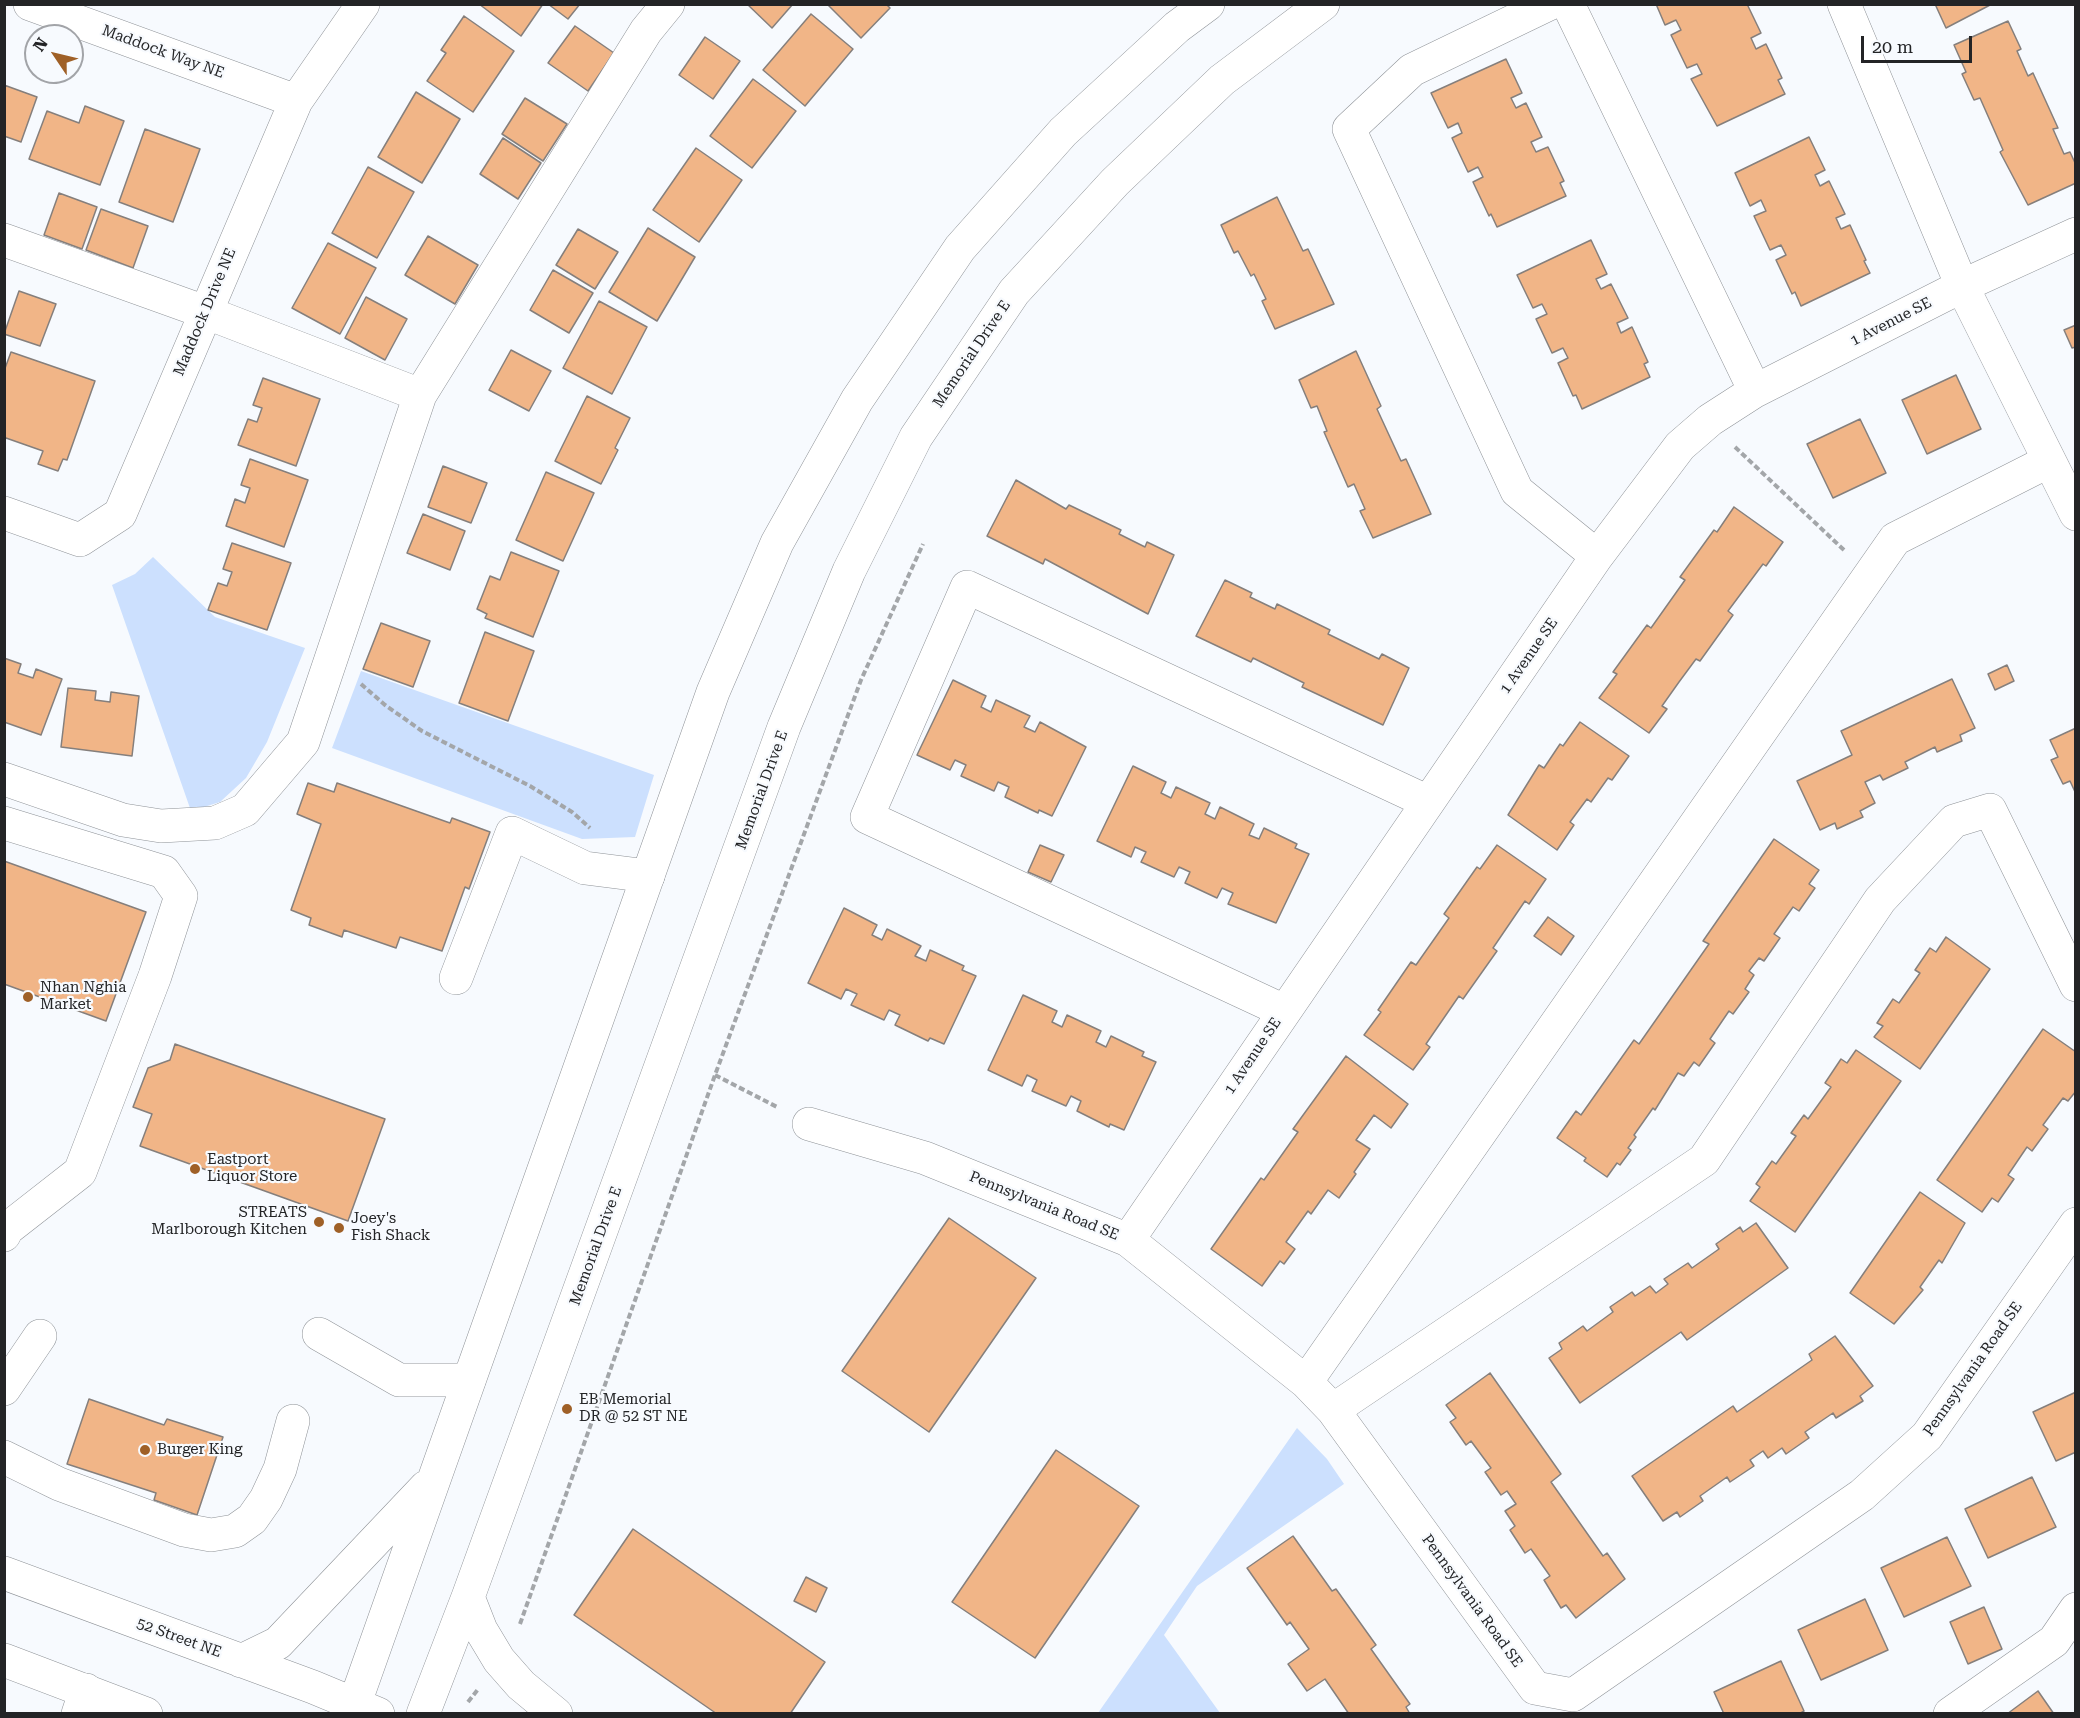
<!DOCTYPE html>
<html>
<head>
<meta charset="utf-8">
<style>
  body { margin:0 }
  #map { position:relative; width:2080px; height:1718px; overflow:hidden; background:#f7fafe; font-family:"Roboto Serif",serif }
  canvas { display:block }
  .frame { position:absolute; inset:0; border:6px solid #232426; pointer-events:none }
  .north { position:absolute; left:24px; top:24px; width:60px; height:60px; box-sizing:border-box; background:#f7fafe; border:2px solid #a2a4a8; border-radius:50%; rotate:305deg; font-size:16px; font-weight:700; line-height:24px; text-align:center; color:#232426 }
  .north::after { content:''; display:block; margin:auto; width:21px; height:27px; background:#9f6027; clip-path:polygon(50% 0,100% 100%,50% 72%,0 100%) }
  .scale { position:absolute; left:1861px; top:36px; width:111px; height:27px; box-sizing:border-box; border:3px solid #232426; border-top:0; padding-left:8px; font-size:18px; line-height:21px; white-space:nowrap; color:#232426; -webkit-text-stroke:4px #f7fafe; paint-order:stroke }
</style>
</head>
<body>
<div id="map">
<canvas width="2080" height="1718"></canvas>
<div class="frame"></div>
<div class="north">N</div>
<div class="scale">20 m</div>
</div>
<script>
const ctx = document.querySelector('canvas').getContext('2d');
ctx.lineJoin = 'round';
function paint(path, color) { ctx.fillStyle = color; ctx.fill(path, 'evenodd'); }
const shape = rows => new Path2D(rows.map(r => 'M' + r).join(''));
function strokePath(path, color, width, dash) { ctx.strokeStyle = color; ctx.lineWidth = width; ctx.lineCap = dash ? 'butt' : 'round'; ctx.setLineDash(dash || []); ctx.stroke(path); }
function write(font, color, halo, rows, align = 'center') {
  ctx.font = font + ' "Roboto Serif",serif'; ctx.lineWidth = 4.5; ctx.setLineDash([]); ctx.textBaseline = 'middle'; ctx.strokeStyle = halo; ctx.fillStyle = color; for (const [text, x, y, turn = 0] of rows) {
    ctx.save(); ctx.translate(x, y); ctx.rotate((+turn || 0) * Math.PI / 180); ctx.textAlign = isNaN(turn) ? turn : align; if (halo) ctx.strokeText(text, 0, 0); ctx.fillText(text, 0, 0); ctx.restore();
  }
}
const green = shape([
  [153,557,215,617,305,648,267,742,246,778,220,802,191,811,112,585,135,574],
  [361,671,654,775,635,837,582,839,332,748],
  [1297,1428,1327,1459,1344,1484,1197,1586,1164,1635,1220,1713,1098,1713]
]);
const building = shape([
  [479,4,543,4,521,36,479,4],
  [548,4,580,4,568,19,548,4],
  [747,4,793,4,772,28,747,4],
  [827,4,886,4,890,8,861,38,827,4],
  [1656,4,1747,4,1761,33,1751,38,1756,49,1766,44,1782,78,1778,80,1785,94,1717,126,1691,79,1702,74,1697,64,1687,68,1671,35,1681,30,1676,20,1665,25,1656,4],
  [1935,4,1992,4,1946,28,1935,4],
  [811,14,853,49,805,106,763,70,811,14],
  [464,16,514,51,473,112,427,81,446,53,441,50,464,16],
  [2008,21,2021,49,2017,51,2028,76,2033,73,2058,128,2053,129,2064,154,2070,152,2076,165,2076,183,2028,205,2000,152,2003,150,1980,98,1974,100,1962,74,1966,72,1954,45,2008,21],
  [575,26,614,53,588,91,548,63,575,26],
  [705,37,740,61,713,99,679,75,705,37],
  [1506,59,1522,93,1511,98,1516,108,1526,103,1542,137,1531,142,1536,152,1548,147,1564,181,1560,183,1566,196,1497,227,1491,214,1489,216,1473,182,1483,177,1478,167,1468,172,1452,138,1462,133,1458,123,1448,128,1431,93,1506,59],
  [753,79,796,111,752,168,710,136,753,79],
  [4,85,37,97,21,142,4,136,4,85],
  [416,92,460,119,422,183,378,157,416,92],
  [525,98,567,124,543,161,502,134,525,98],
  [85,106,124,121,100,185,29,159,47,111,79,123,85,106],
  [145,129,200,149,173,222,119,202,145,129],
  [1809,137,1825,170,1815,175,1820,186,1829,181,1845,214,1836,218,1841,229,1850,225,1866,260,1864,261,1870,273,1801,306,1795,292,1792,294,1776,260,1786,255,1781,245,1770,250,1754,216,1766,211,1761,200,1750,206,1735,173,1809,137],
  [503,138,541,163,518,199,480,174,503,138],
  [696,148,742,180,699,242,653,210,696,148],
  [368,167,414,192,377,258,332,233,368,167],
  [59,193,97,207,82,249,44,235,59,193],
  [1277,197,1303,251,1308,249,1334,304,1275,329,1262,301,1266,299,1254,274,1251,276,1238,251,1234,253,1221,225,1277,197],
  [101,209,148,226,133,268,86,250,101,209],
  [648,228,695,257,657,321,609,292,648,228],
  [578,229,618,252,595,289,556,265,578,229],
  [428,236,478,265,455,304,405,275,428,236],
  [1591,240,1607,274,1596,279,1601,289,1611,284,1628,318,1617,323,1621,333,1632,327,1648,362,1644,364,1650,377,1582,409,1576,395,1573,396,1558,363,1568,358,1563,348,1552,353,1536,319,1547,314,1542,304,1533,308,1517,275,1591,240],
  [328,243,376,268,340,334,292,308,328,243],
  [553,270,593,293,569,333,530,310,553,270],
  [19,291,56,304,40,346,4,334,19,291],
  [366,297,407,319,385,360,345,338,366,297],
  [599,301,647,327,612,394,563,368,599,301],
  [2076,325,2076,347,2072,348,2064,330,2076,325],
  [511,350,551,371,529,411,489,390,511,350],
  [1356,351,1381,406,1377,409,1401,461,1406,459,1431,514,1373,538,1360,511,1365,509,1354,484,1348,487,1324,432,1327,431,1317,406,1311,408,1299,380,1356,351],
  [11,352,95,381,67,460,63,459,58,471,38,464,43,451,6,438,4,441,4,371,11,352],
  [1956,375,1981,429,1927,454,1902,400,1956,375],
  [263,378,320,399,296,466,238,445,248,419,257,422,262,408,253,405,263,378],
  [587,396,630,418,615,448,618,450,601,484,555,461,587,396],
  [1860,419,1886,473,1833,498,1807,444,1860,419],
  [250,459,308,480,284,547,226,526,235,499,245,503,250,488,241,485,250,459],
  [443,466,487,483,471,523,428,507,443,466],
  [546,472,594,493,563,561,516,540,546,472],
  [1016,480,1066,509,1069,505,1121,530,1119,534,1145,547,1147,542,1174,555,1148,614,1045,559,1043,564,987,536,1016,480],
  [1734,507,1783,542,1766,566,1763,564,1728,611,1733,615,1700,661,1696,659,1679,682,1662,706,1667,709,1649,733,1599,698,1617,674,1613,672,1647,625,1651,628,1685,580,1680,577,1714,530,1717,532,1734,507],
  [423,514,465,531,450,570,407,553,423,514],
  [232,543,291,563,267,630,208,610,218,583,227,586,232,572,223,569,232,543],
  [511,552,559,571,533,637,485,618,487,614,477,609,490,576,500,580,511,552],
  [1225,580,1252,593,1250,597,1275,609,1277,604,1330,630,1328,634,1379,659,1382,654,1409,668,1383,725,1302,687,1304,683,1253,658,1251,662,1196,636,1225,580],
  [381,623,430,641,413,687,363,669,381,623],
  [485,632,534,651,508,721,459,703,485,632],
  [4,658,21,664,18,673,33,678,36,669,62,679,41,735,4,722,4,658],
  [2007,665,2014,681,1995,690,1988,674,2007,665],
  [1952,679,1975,728,1960,735,1962,741,1937,752,1935,747,1905,762,1908,768,1883,780,1880,775,1865,782,1875,803,1860,811,1863,817,1837,829,1835,823,1820,830,1797,781,1852,755,1841,731,1952,679],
  [953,680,986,696,981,707,991,712,996,700,1030,716,1024,727,1035,732,1040,722,1086,747,1052,816,1039,810,1038,813,1005,797,1009,787,998,782,994,791,961,776,966,765,955,760,950,770,917,755,953,680],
  [68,688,96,691,95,700,110,702,111,692,139,696,132,756,61,747,68,688],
  [1580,722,1629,756,1612,780,1608,778,1591,802,1587,799,1570,822,1574,825,1557,850,1508,815,1539,765,1544,768,1560,744,1563,746,1580,722],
  [2076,728,2076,794,2070,781,2063,784,2051,760,2058,757,2050,740,2076,728],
  [1133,766,1166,782,1161,793,1171,798,1176,787,1210,803,1205,814,1215,819,1220,807,1254,824,1249,835,1259,839,1264,828,1297,844,1295,848,1309,854,1276,923,1228,904,1233,893,1222,888,1217,898,1185,883,1190,872,1179,867,1174,877,1141,862,1146,852,1135,847,1131,857,1097,841,1133,766],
  [308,783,334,792,337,783,450,823,452,818,490,832,469,889,465,887,442,951,400,937,396,948,344,930,342,937,309,925,311,918,291,910,321,824,297,814,308,783],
  [1774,839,1819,870,1809,884,1815,888,1799,911,1793,907,1774,934,1780,938,1764,961,1759,958,1749,971,1754,975,1745,989,1749,992,1733,1014,1729,1011,1710,1039,1715,1043,1699,1066,1694,1062,1684,1076,1678,1073,1655,1110,1653,1108,1634,1135,1636,1137,1628,1148,1631,1150,1620,1165,1617,1163,1607,1177,1584,1161,1586,1158,1557,1138,1576,1111,1581,1115,1634,1040,1639,1044,1709,944,1703,941,1774,839],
  [1040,845,1064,855,1051,882,1028,872,1040,845],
  [1497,845,1546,879,1529,904,1525,901,1493,948,1497,951,1463,999,1459,996,1426,1044,1430,1047,1413,1070,1364,1035,1381,1012,1378,1010,1411,962,1416,965,1449,918,1444,914,1477,867,1480,869,1497,845],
  [4,861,146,912,106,1021,4,984,4,861],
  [844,908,877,925,872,935,882,940,887,929,921,946,915,956,926,961,930,950,964,966,962,970,976,976,944,1044,930,1038,928,1041,895,1025,900,1015,889,1010,884,1020,851,1005,857,994,846,989,841,999,808,983,844,908],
  [1548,917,1574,936,1561,955,1534,936,1548,917],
  [1946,937,1990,969,1920,1069,1874,1037,1883,1026,1877,1023,1893,999,1899,1003,1920,973,1915,970,1930,948,1936,952,1946,937],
  [1023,995,1057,1011,1052,1022,1062,1027,1067,1015,1101,1031,1096,1042,1106,1047,1111,1036,1144,1052,1142,1056,1156,1062,1124,1130,1110,1124,1109,1127,1077,1111,1081,1101,1071,1096,1066,1106,1032,1091,1037,1080,1027,1075,1022,1086,988,1070,1023,995],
  [2043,1029,2076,1052,2076,1091,2068,1101,2063,1098,2043,1125,2048,1129,2032,1151,2027,1147,2008,1175,2014,1179,1998,1202,1992,1198,1982,1212,1937,1180,2043,1029],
  [175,1044,385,1119,348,1221,140,1146,152,1114,133,1107,148,1068,170,1060,175,1044],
  [1856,1050,1901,1081,1795,1232,1750,1201,1760,1187,1756,1184,1772,1161,1776,1164,1796,1136,1791,1133,1804,1115,1808,1119,1831,1087,1825,1083,1841,1059,1847,1063,1856,1050],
  [1346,1056,1408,1104,1391,1128,1374,1115,1356,1140,1370,1149,1354,1172,1356,1174,1339,1198,1328,1190,1311,1214,1308,1211,1286,1242,1295,1249,1284,1264,1280,1261,1262,1286,1211,1249,1261,1178,1264,1180,1298,1132,1293,1129,1346,1056],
  [1920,1192,1965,1223,1942,1263,1939,1260,1920,1287,1923,1290,1894,1324,1850,1293,1920,1192],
  [949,1218,1036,1278,929,1432,842,1371,949,1218],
  [1756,1223,1788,1268,1687,1340,1681,1332,1580,1403,1549,1358,1562,1349,1559,1343,1583,1326,1587,1331,1613,1312,1610,1307,1632,1292,1635,1296,1650,1286,1656,1293,1668,1284,1664,1279,1688,1263,1692,1268,1719,1249,1716,1244,1740,1227,1743,1232,1756,1223],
  [1835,1336,1873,1386,1860,1396,1863,1401,1836,1418,1833,1413,1805,1432,1809,1438,1786,1454,1782,1448,1768,1458,1763,1451,1750,1460,1754,1466,1730,1482,1727,1477,1700,1496,1703,1501,1680,1517,1677,1512,1663,1521,1632,1476,1733,1406,1737,1412,1812,1360,1809,1354,1835,1336],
  [1490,1373,1561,1474,1551,1482,1603,1556,1607,1553,1625,1579,1576,1618,1566,1605,1561,1608,1544,1580,1550,1576,1531,1549,1525,1553,1510,1530,1515,1526,1505,1511,1516,1504,1507,1491,1501,1495,1485,1472,1491,1468,1471,1441,1466,1445,1450,1422,1456,1418,1446,1405,1490,1373],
  [2076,1392,2076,1452,2056,1461,2033,1412,2076,1392],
  [89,1399,164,1425,167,1419,223,1437,197,1515,154,1500,156,1493,67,1464,89,1399],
  [1056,1450,1139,1506,1035,1658,952,1602,1056,1450],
  [2032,1477,2056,1527,1988,1558,1965,1509,2032,1477],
  [633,1529,825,1662,790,1714,717,1714,574,1615,633,1529],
  [1293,1536,1332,1591,1336,1589,1376,1645,1371,1649,1410,1704,1406,1707,1410,1714,1349,1714,1325,1679,1307,1691,1288,1664,1309,1649,1290,1622,1287,1625,1247,1568,1293,1536],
  [1947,1537,1971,1586,1904,1617,1881,1568,1947,1537],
  [806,1577,827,1588,816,1612,794,1601,806,1577],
  [1865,1599,1888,1650,1821,1680,1798,1630,1865,1599],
  [1984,1607,2002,1649,1968,1664,1950,1622,1984,1607],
  [1781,1661,1804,1711,1799,1714,1724,1714,1714,1692,1781,1661],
  [2038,1691,2054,1714,2007,1714,2038,1691]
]);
const path = shape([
  [1735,447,1845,551],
  [361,684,385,705,422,731,530,786,572,812,590,828],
  [715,1075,779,1108],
  [520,1624,715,1075,861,680,923,544],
  [468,1702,479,1688]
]);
const minor = shape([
  [30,4,296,101],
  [1549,4,1412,70,1349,129,1517,491,1597,556],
  [1568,4,1755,391],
  [1844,4,1962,286,2076,514],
  [4,240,205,312,420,395],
  [4,513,80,540,120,514,296,101,363,4],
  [4,779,123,820,161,826,215,823,245,810,303,742,420,395,646,31,668,4],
  [4,823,164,872,181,896,155,976,80,1172,7,1229,4,1235],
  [456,978,512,833,585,868,648,876],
  [1284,1011,867,817,967,587,1428,802],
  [809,1124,925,1158,1128,1240,1306,1382,1333,1410,1535,1688,1573,1695,1862,1495,1927,1436,2076,1224],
  [1128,1240,1597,556,1680,446,1710,420,1755,391,1962,286,2076,234],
  [319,1334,399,1380,469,1380],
  [1306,1382,1895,539,2049,461],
  [4,1389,40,1336],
  [1333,1410,1704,1160,1880,900,1954,821,1990,810,2076,985],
  [4,1457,59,1484,184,1530,211,1535,235,1531,252,1519,266,1499,280,1469,293,1421],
  [78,1714,86,1690],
  [1950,1714,2054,1641,2076,1609]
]);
const major = shape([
  [4,1573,313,1687,378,1714],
  [468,1597,481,1630,499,1660,521,1685,556,1714],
  [4,1660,146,1714],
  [241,1661,278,1643,426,1487],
  [351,1714,713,692,777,543,857,400,960,248,1063,132,1177,27,1208,4],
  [423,1714,468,1597,784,727,849,571,916,437,1014,292,1115,182,1222,80,1323,4]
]);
const markers = [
  [28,997,6,"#9f6027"],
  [195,1169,6,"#9f6027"],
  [319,1222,6,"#9f6027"],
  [339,1228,6,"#9f6027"],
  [567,1409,6,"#9f6027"],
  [145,1450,6,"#9f6027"]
];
const streetNames = [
  ["Maddock Way NE",163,52,20],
  ["Maddock Drive NE",205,312,-67],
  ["1 Avenue SE",1891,322,-27],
  ["Memorial Drive E",972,354,-56],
  ["1 Avenue SE",1529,656,-55],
  ["Memorial Drive E",762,790,-70],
  ["1 Avenue SE",1253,1056,-56],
  ["Pennsylvania Road SE",1044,1206,22],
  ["Memorial Drive E",596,1246,-70],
  ["Pennsylvania Road SE",1973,1369,-55],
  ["Pennsylvania Road SE",1472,1601,54],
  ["52 Street NE",179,1638,20]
];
const poiNames = [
  ["Nhan Nghia",40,988],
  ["Market",40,1005],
  ["Eastport",207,1160],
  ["Liquor Store",207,1177],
  ["STREATS",307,1213,"right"],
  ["Marlborough Kitchen",307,1230,"right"],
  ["Joey's",351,1219],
  ["Fish Shack",351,1236],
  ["EB Memorial",579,1400],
  ["DR @ 52 ST NE",579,1417],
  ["Burger King",157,1450]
];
paint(green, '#cce0fe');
paint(building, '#f1b587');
strokePath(building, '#857f7c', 1.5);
strokePath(minor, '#8f9398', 34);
strokePath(major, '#8f9398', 34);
strokePath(path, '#a3a6a9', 4, [6, 3]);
strokePath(minor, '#fff', 33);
strokePath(major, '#fff', 33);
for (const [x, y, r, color] of markers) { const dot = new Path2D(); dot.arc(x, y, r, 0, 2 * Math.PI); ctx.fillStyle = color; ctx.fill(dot); strokePath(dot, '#f7fafe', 2); }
write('15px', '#232426', '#f7fafe', streetNames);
write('15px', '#232426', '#f7fafe', poiNames, 'left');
</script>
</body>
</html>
